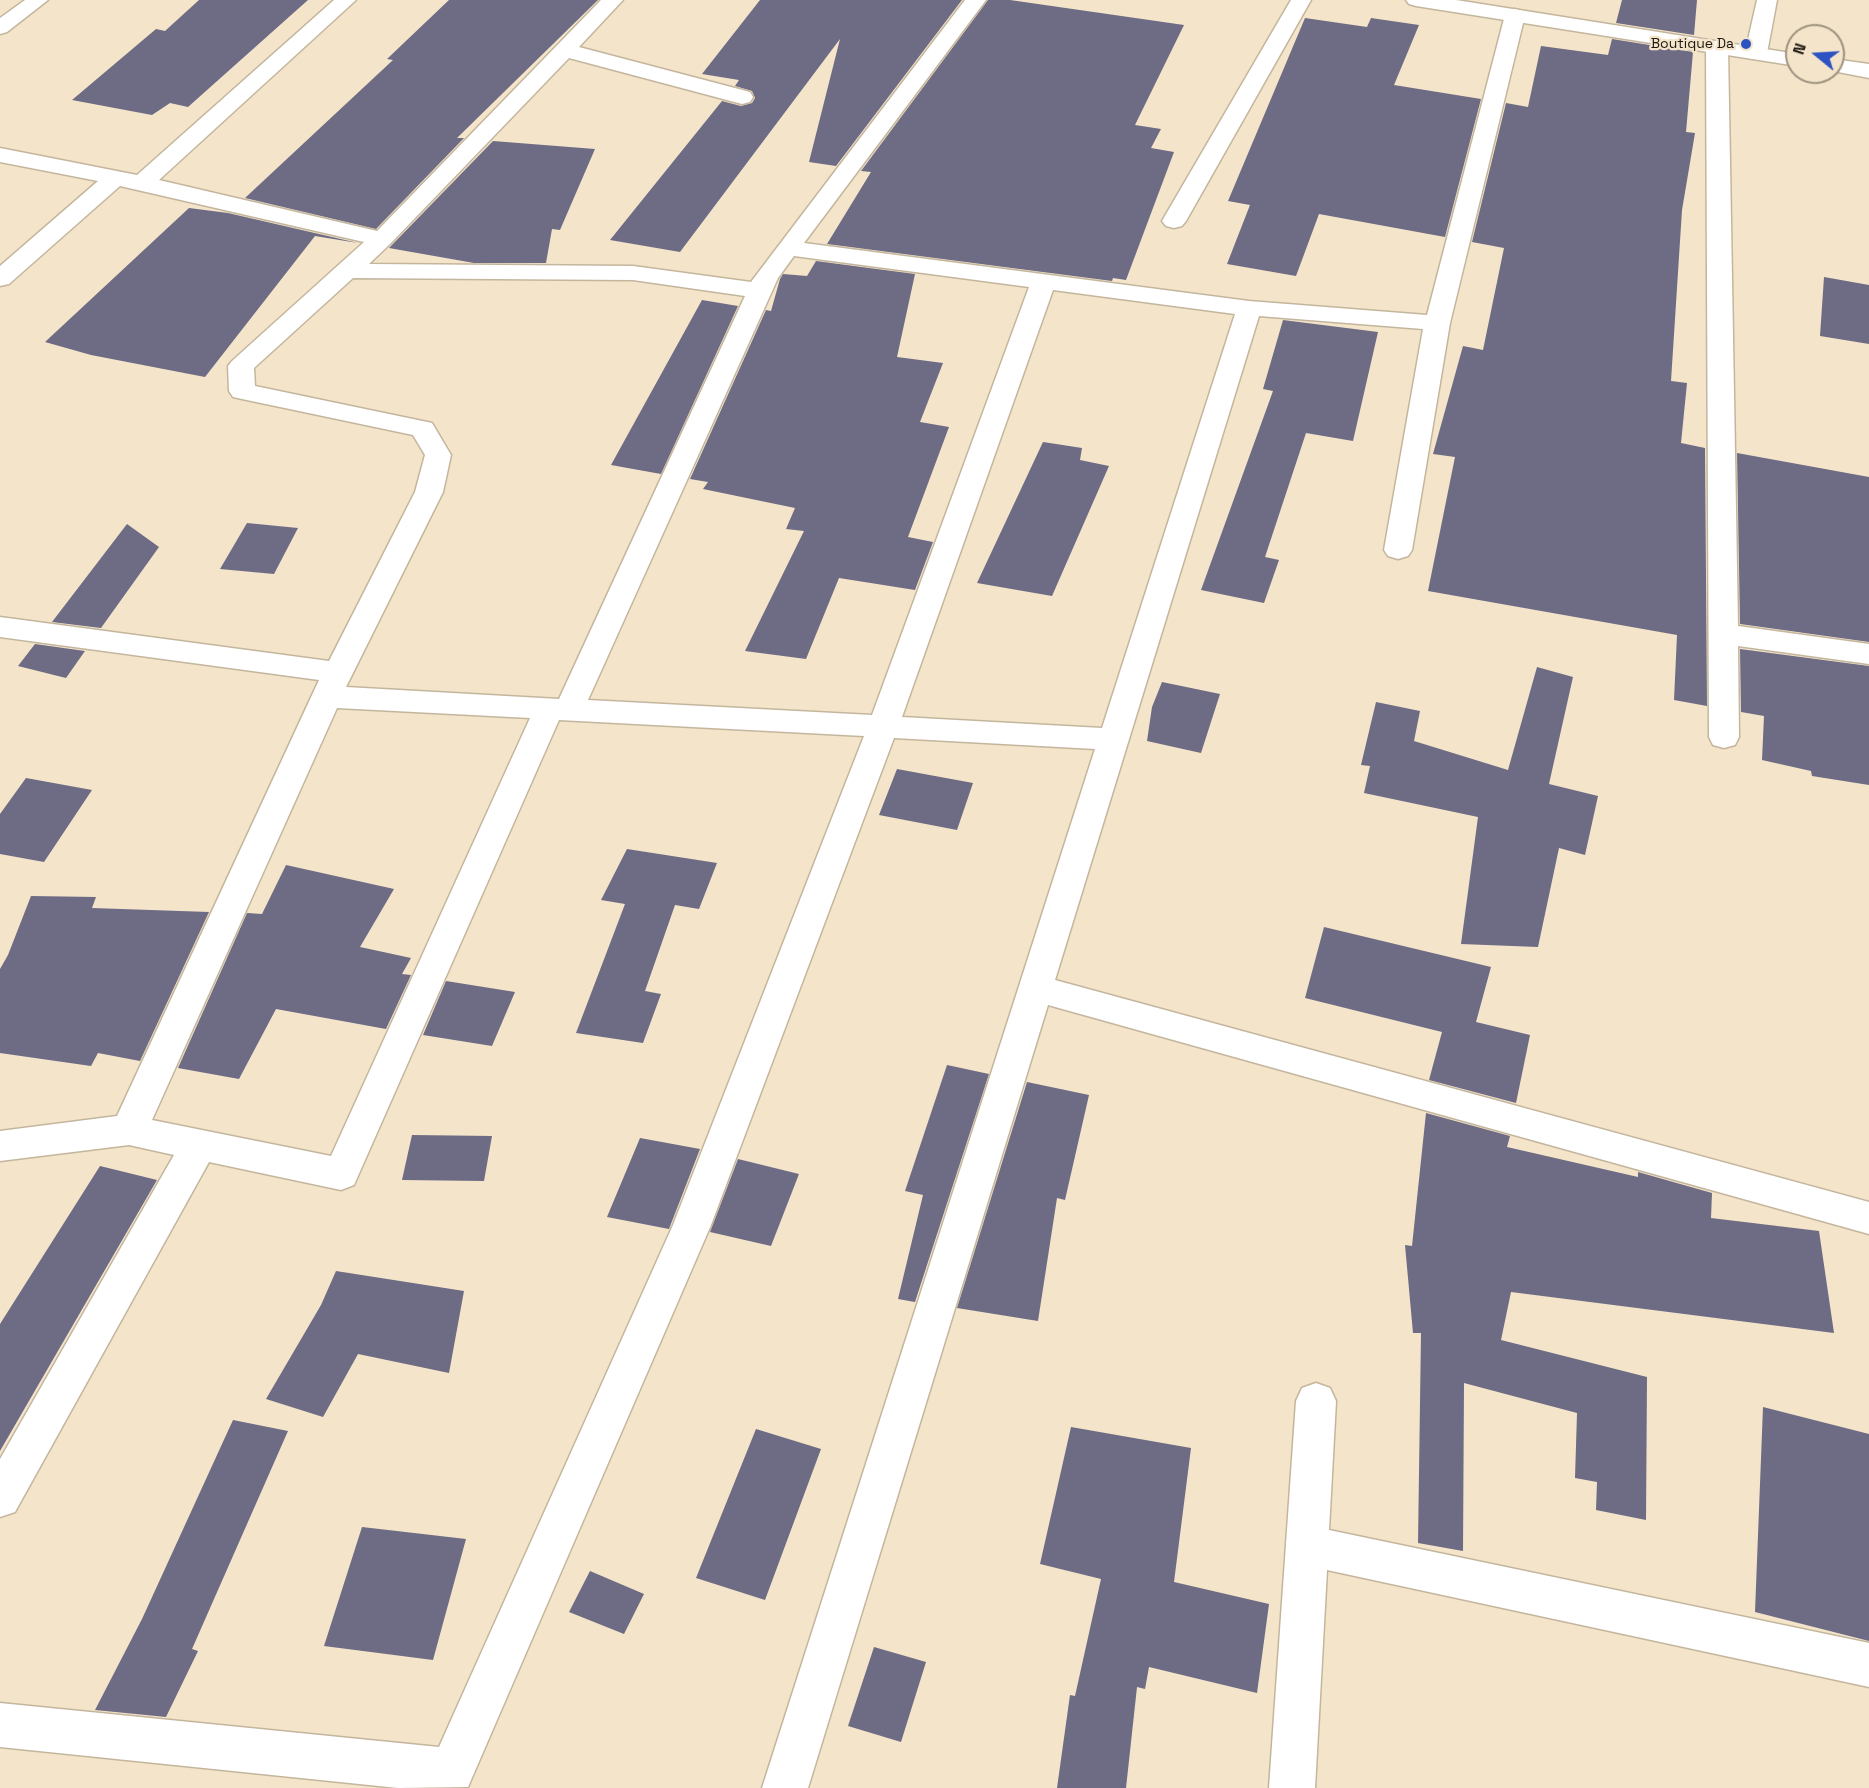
<!DOCTYPE html>
<html>
<head>
<meta charset="utf-8">
<style>
  body { margin:0 }
  #map { position:relative; width:1869px; height:1788px; overflow:hidden; background:#f3e4ca; font-family:"Space Grotesk",sans-serif }
  canvas { display:block }
  .north { position:absolute; left:1785px; top:24px; width:60px; height:60px; box-sizing:border-box; background:#f3e4ca; border:2px solid #9e9380; border-radius:50%; rotate:288deg; font-size:16px; font-weight:700; line-height:24px; text-align:center; color:#1f1a11 }
  .north::after { content:''; display:block; margin:auto; width:21px; height:27px; background:#2d53c2; clip-path:polygon(50% 0,100% 100%,50% 72%,0 100%) }
</style>
</head>
<body>
<div id="map">
<canvas width="1869" height="1788"></canvas>
<div class="north">N</div>
</div>
<script>
const ctx = document.querySelector('canvas').getContext('2d');
ctx.lineJoin = 'round';
function paint(path, color) { ctx.fillStyle = color; ctx.fill(path, 'evenodd'); }
const shape = rows => new Path2D(rows.map(r => 'M' + r).join(''));
function strokePath(path, color, width, dash) { ctx.strokeStyle = color; ctx.lineWidth = width; ctx.lineCap = dash ? 'butt' : 'round'; ctx.setLineDash(dash || []); ctx.stroke(path); }
function write(font, color, halo, rows, align = 'center') {
  ctx.font = font + ' "Space Grotesk",sans-serif'; ctx.lineWidth = 4.5; ctx.setLineDash([]); ctx.textBaseline = 'middle'; ctx.strokeStyle = halo; ctx.fillStyle = color; for (const [text, x, y, turn = 0] of rows) {
    ctx.save(); ctx.translate(x, y); ctx.rotate((+turn || 0) * Math.PI / 180); ctx.textAlign = isNaN(turn) ? turn : align; if (halo) ctx.strokeText(text, 0, 0); ctx.fillText(text, 0, 0); ctx.restore();
  }
}
const building = shape([
  [199,0,308,0,188,107,170,103,152,115,72,100,156,29,165,31],
  [449,0,598,0,457,138,464,138,376,229,245,198,393,60,387,59],
  [760,0,962,0,836,166,809,162,840,39,680,252,610,240,722,101,741,106,752,103,755,98,752,91,735,86,739,80,702,74],
  [988,0,1010,0,1184,25,1135,125,1161,129,1151,148,1174,152,1126,280,1113,278,1112,281,827,244,871,172,861,171],
  [1622,0,1697,0,1694,35,1616,23],
  [1305,18,1367,27,1371,18,1419,25,1394,85,1481,99,1445,237,1319,214,1296,276,1227,264,1250,205,1228,201],
  [1612,39,1693,52,1686,132,1695,133,1682,210,1671,381,1687,383,1681,443,1705,448,1707,706,1674,700,1677,635,1428,591,1455,457,1433,454,1463,346,1483,350,1504,248,1472,242,1506,103,1528,107,1541,46,1608,55],
  [493,141,595,149,560,230,552,229,546,263,474,263,389,248],
  [189,208,228,213,358,243,315,236,205,377,91,355,45,342],
  [816,261,915,274,897,357,943,363,920,422,949,427,908,537,933,542,915,590,839,578,806,659,745,651,804,531,786,529,795,508,703,489,708,482,690,479,766,310,771,311,780,279,783,274,807,276],
  [1824,277,1869,285,1869,344,1820,336],
  [702,300,738,306,661,474,611,465],
  [1283,320,1378,332,1353,441,1306,433,1265,557,1279,560,1264,603,1201,590,1273,391,1263,389],
  [1043,442,1082,448,1080,460,1109,466,1052,596,977,583],
  [1737,453,1869,477,1869,642,1740,624],
  [247,523,298,528,274,574,220,569],
  [127,524,159,547,101,628,52,622],
  [35,644,85,651,66,678,18,666],
  [1740,649,1869,666,1869,785,1812,776,1811,771,1762,760,1764,716,1741,712],
  [1537,667,1573,677,1549,784,1598,796,1585,855,1559,848,1538,947,1461,944,1478,817,1364,793,1370,766,1361,765,1376,702,1420,711,1414,741,1508,770],
  [1162,682,1220,694,1201,753,1147,741,1152,707],
  [897,769,973,783,957,830,879,815],
  [26,778,92,790,44,862,0,854,0,814],
  [627,849,717,863,699,909,675,905,645,991,661,994,643,1043,576,1033,625,904,601,900],
  [286,865,394,889,360,947,411,958,402,974,411,975,386,1029,276,1009,239,1079,178,1068,247,913,262,914],
  [31,896,96,897,92,908,209,912,140,1061,98,1053,91,1066,0,1053,0,969,8,955],
  [1324,927,1491,967,1476,1022,1530,1035,1516,1103,1429,1080,1442,1032,1305,998],
  [446,981,515,992,492,1046,423,1035],
  [947,1065,989,1074,915,1302,898,1299,923,1195,905,1191],
  [1027,1082,1089,1095,1065,1200,1057,1198,1038,1321,957,1308],
  [1426,1113,1510,1136,1507,1147,1638,1177,1638,1172,1712,1193,1711,1218,1819,1231,1834,1333,1511,1292,1501,1340,1647,1377,1646,1520,1596,1510,1597,1482,1575,1478,1577,1413,1464,1383,1463,1551,1418,1543,1421,1333,1413,1333,1405,1245,1412,1246],
  [412,1135,492,1136,484,1181,402,1180],
  [640,1138,700,1149,669,1229,607,1217],
  [738,1159,799,1174,771,1246,710,1232],
  [100,1166,157,1180,0,1451,0,1324],
  [336,1271,464,1291,449,1373,358,1354,323,1417,266,1399,321,1305],
  [1763,1407,1869,1434,1869,1641,1755,1612],
  [233,1420,288,1431,192,1649,198,1651,166,1717,95,1710,142,1619],
  [1071,1427,1191,1448,1174,1582,1269,1604,1257,1693,1149,1667,1145,1689,1137,1687,1126,1788,1057,1788,1070,1695,1075,1696,1101,1579,1040,1564],
  [756,1429,821,1449,765,1600,696,1578],
  [362,1527,466,1539,433,1660,324,1646],
  [590,1571,644,1594,624,1634,569,1612],
  [874,1647,926,1662,901,1742,848,1726]
]);
const minor = shape([
  [25,0,48,0,7,32,0,34,0,18,25,0],
  [334,0,356,0,159,180,377,231,601,0,623,0,579,47,750,92,753,97,750,102,742,104,569,58,390,244,369,264,633,266,751,282,965,0,986,0,804,243,1249,301,1427,315,1505,15,1508,11,1515,9,1522,11,1525,15,1450,323,1412,550,1408,556,1398,559,1388,556,1384,550,1423,329,1259,316,1055,980,1869,1202,1869,1234,1048,1005,808,1788,762,1788,1095,749,894,738,711,1225,468,1787,398,1788,0,1747,0,1703,439,1747,673,1225,864,736,559,720,354,1185,341,1190,209,1162,15,1512,0,1517,0,1459,174,1155,129,1145,0,1161,0,1131,117,1116,319,680,0,637,0,617,329,661,415,492,425,455,413,435,242,399,233,397,229,391,228,366,232,361,364,242,120,186,9,284,0,286,0,266,98,181,0,162,0,148,137,175,334,0],
  [794,256,1029,287,872,715,588,700,778,278,794,256],
  [353,278,633,280,745,296,559,699,346,687,443,492,451,455,432,423,255,386,254,368,353,278],
  [1053,290,1235,314,1102,728,902,717,1053,290],
  [337,708,530,718,331,1156,152,1120,337,708],
  [1291,0,1311,0,1186,221,1182,226,1174,228,1166,226,1162,221,1291,0],
  [1757,0,1777,0,1767,53,1764,58,1756,59,1748,58,1745,53,1757,0],
  [1717,41,1725,42,1728,47,1738,626,1869,644,1869,664,1738,646,1739,737,1735,745,1724,748,1713,745,1709,737,1706,47,1709,42,1717,41],
  [1316,1383,1330,1388,1336,1401,1329,1530,1869,1643,1869,1687,1327,1570,1315,1788,1269,1788,1296,1401,1302,1388,1316,1383]
]);
const tertiary = shape([
  [1406,0,1456,0,1797,54,1797,66,1416,6,1409,4,1406,0],
  [1833,59,1869,64,1869,78,1833,71,1833,59]
]);
const markers = [
  [1746,44,6,"#2d53c2"]
];
const farPoinames = [
  ["Boutique Da",1734,44]
];
paint(building, '#6e6b84');
strokePath(minor, '#c4b69d', 3);
strokePath(tertiary, '#c4b69d', 3);
paint(minor, '#fff');
paint(tertiary, '#fff');
for (const [x, y, r, color] of markers) { const dot = new Path2D(); dot.arc(x, y, r, 0, 2 * Math.PI); ctx.fillStyle = color; ctx.fill(dot); strokePath(dot, '#f3e4ca', 2); }
write('14px', '#1f1a11', '#f3e4ca', farPoinames, 'right');
</script>
</body>
</html>
